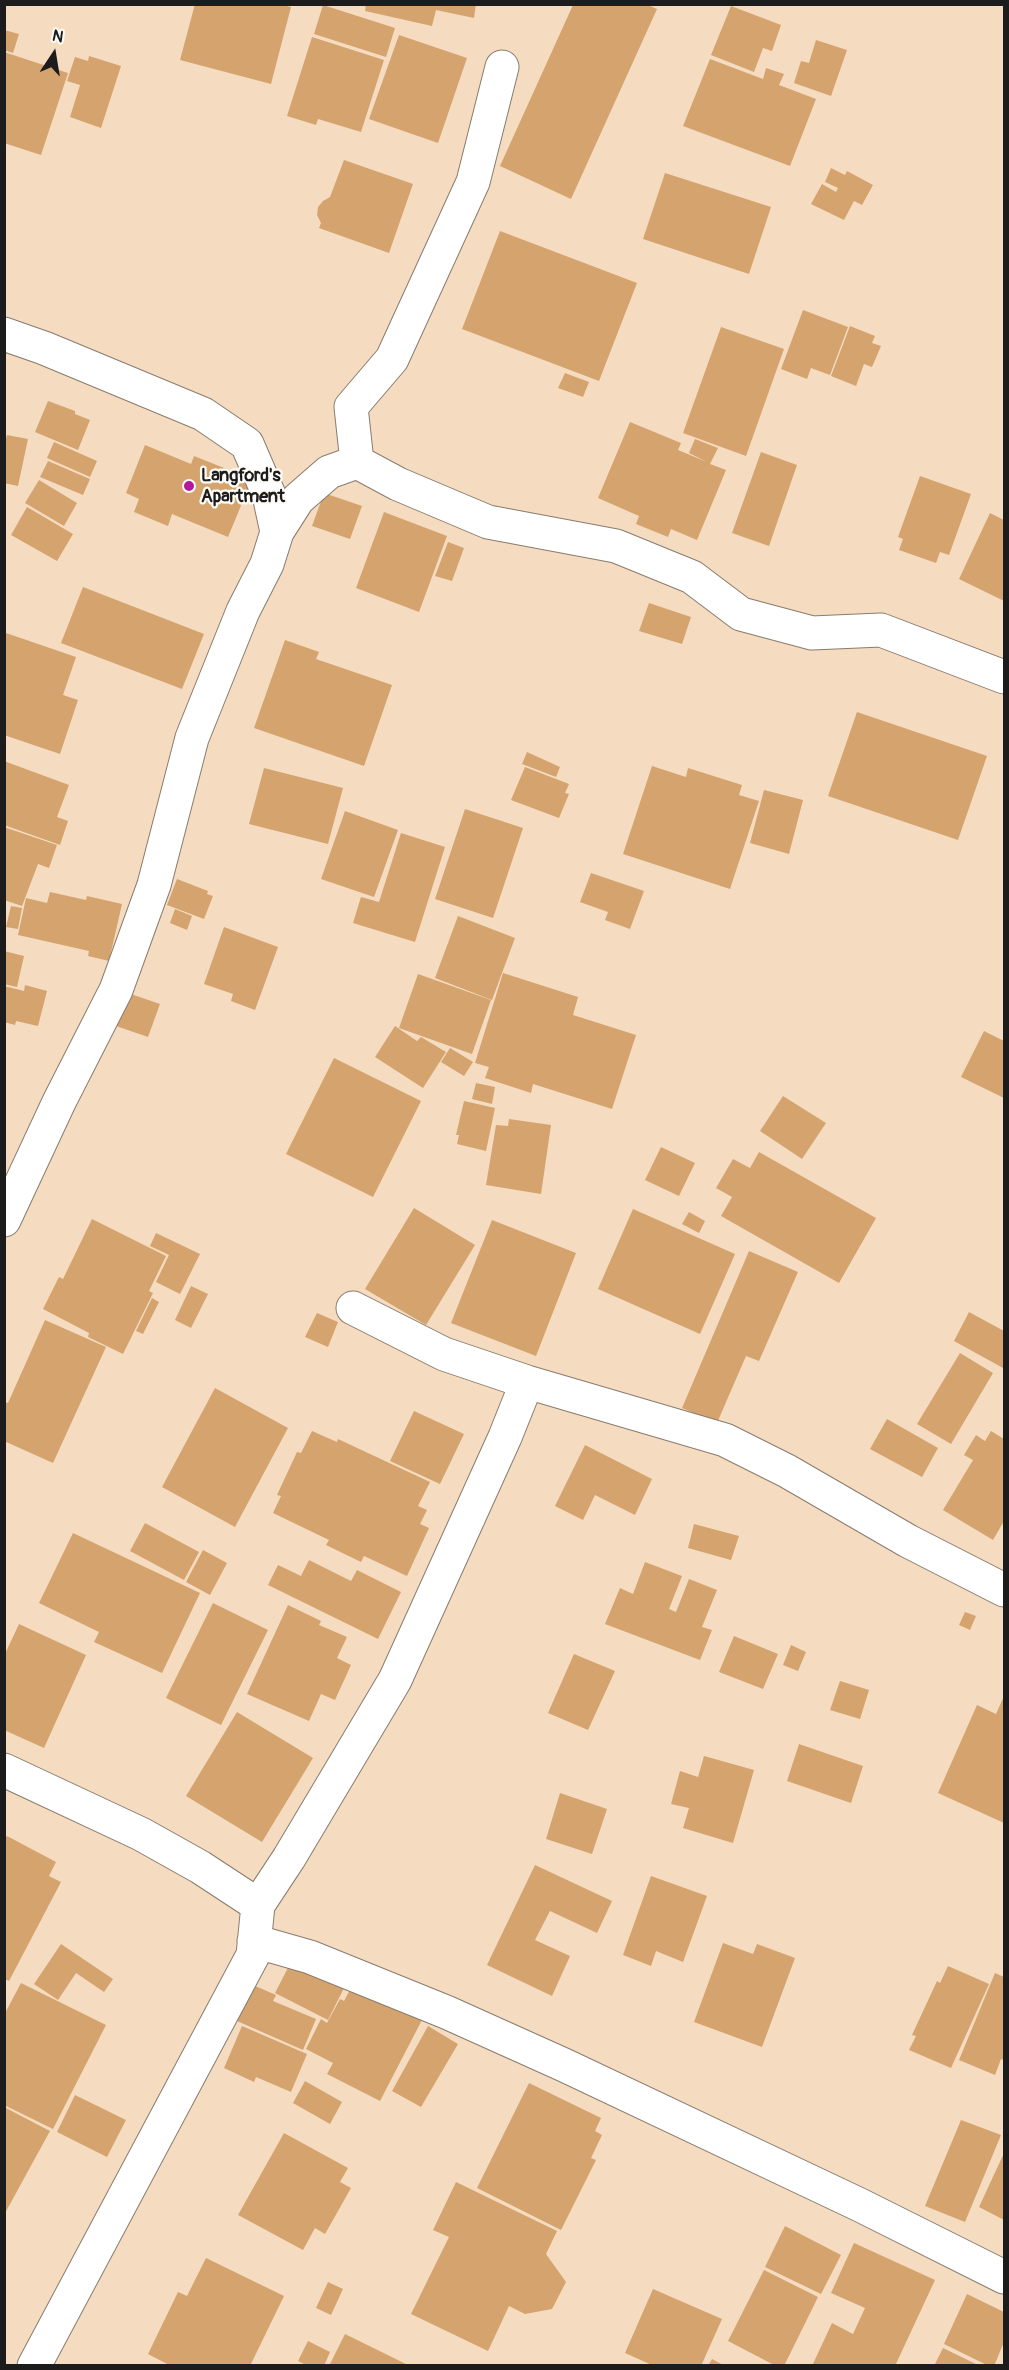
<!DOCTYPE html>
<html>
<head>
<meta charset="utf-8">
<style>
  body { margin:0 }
  #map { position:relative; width:1009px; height:2370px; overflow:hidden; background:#f5dcc0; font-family:Pangolin,sans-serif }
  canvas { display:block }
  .frame { position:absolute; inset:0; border:6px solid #1c1c1c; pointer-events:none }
  .north { position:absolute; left:24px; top:24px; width:60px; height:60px; -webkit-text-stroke:4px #fdfcf7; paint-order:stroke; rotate:12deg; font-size:16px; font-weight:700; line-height:24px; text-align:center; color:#1c1c1c }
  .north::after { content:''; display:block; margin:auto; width:21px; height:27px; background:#1c1c1c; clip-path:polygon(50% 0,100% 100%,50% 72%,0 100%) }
</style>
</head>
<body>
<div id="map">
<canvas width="1009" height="2370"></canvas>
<div class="frame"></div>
<div class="north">N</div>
</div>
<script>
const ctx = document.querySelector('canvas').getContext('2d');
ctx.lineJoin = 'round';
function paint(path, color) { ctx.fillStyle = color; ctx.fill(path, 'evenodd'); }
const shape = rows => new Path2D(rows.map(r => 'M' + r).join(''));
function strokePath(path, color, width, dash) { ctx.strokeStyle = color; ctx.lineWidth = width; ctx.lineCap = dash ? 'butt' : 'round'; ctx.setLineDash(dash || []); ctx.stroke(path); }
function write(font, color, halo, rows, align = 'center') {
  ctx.font = font + ' Pangolin,sans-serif'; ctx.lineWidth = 4.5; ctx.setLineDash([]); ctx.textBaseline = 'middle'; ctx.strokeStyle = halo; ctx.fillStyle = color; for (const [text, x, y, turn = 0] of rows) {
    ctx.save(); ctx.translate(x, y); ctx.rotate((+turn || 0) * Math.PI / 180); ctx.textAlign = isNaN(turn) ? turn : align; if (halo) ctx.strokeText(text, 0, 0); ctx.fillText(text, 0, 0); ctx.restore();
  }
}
const building = shape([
  [195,4,279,4,291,7,271,84,180,60],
  [366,4,476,4,474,18,436,10,432,26,365,11],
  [323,5,395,28,386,57,314,34],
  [573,5,648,5,657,9,571,199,500,166],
  [731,6,781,25,772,51,763,48,754,72,711,55],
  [4,30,19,34,13,53,4,50],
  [399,35,467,58,438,143,369,119],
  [312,37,384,60,361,132,318,119,316,125,287,116],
  [816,40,847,50,831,96,794,83,801,61,809,63],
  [4,52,68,73,41,155,4,143],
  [89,56,121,66,101,128,70,117,80,85,67,81,75,57,88,61],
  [710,59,763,79,766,68,784,74,779,85,816,99,790,166,683,126],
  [344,160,413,184,389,253,319,228,321,223,317,215,318,207,323,201,330,197],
  [831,168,845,175,847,171,873,185,862,205,854,201,844,220,811,204,822,184,836,192,838,188,825,182],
  [665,173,771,207,749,274,643,239],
  [500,231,637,283,599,381,462,329],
  [803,310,848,327,830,375,811,368,807,379,781,369],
  [850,326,875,336,872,343,881,346,872,367,864,364,856,386,831,376],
  [721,327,784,349,746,456,683,433],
  [565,373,589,382,583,397,558,388],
  [48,401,75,411,75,414,90,420,78,450,35,432],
  [630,422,681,443,678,450,707,462,689,453,695,439,718,448,710,464,726,470,697,540,671,529,668,537,636,524,639,516,598,498],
  [7,435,28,439,18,486,4,483,4,447],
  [54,442,97,461,90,477,47,458],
  [145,445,191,464,194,456,252,479,228,537,172,514,168,526,134,512,139,499,126,493],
  [761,452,797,465,769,546,732,533],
  [48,461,90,479,83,495,40,477],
  [920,476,971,494,949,555,940,552,936,563,899,550,903,539,898,537],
  [39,480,77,503,64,526,25,503],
  [324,493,362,506,350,539,312,526],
  [27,507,73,534,57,561,11,535],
  [384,512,447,536,419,612,356,588],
  [990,513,1004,520,1004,601,959,579],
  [448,542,464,548,452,581,435,576],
  [83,587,204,634,182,689,61,643],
  [649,603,691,617,682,644,639,631],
  [6,633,76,657,63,695,78,700,60,754,4,735],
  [285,640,319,652,316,659,392,685,364,766,254,728],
  [857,712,987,756,958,840,828,796],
  [527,752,560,767,556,777,522,764],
  [4,761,69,785,57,817,68,821,60,845,4,825],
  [652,766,686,777,688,768,742,785,739,795,759,801,730,889,623,854],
  [525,767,569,784,565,793,569,794,559,818,511,800],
  [264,768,343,788,328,844,249,824],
  [764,790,803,800,789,854,750,843],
  [465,809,523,828,493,918,435,899],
  [345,811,398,830,374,897,321,879],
  [4,827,57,845,49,868,38,864,22,906,4,900],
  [401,833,445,847,415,942,353,923,361,897,379,902],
  [591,873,644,891,630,929,605,920,608,912,580,902],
  [177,879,208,891,207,894,213,896,204,919,167,905],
  [50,892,86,900,87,896,122,904,109,961,88,956,89,951,18,935,26,898,47,903],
  [11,906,22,908,18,929,6,927],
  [175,909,192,916,187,930,170,923],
  [458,916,515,938,492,1000,435,978],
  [224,927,278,947,255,1010,231,1001,233,994,204,984],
  [4,951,24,956,17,987,4,984],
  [503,973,578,997,573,1015,636,1035,612,1109,533,1084,531,1093,485,1078,489,1067,475,1063],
  [418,974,491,1000,472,1054,399,1028],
  [25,985,47,991,38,1026,16,1021,15,1025,4,1022,4,986,24,991],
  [128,993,160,1004,148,1037,116,1026],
  [395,1026,417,1041,421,1037,446,1052,423,1088,375,1057],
  [984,1031,1004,1041,1004,1098,961,1077],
  [450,1048,473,1062,464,1076,441,1062],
  [334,1058,421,1101,373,1197,286,1154],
  [476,1083,495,1087,492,1104,472,1099],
  [783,1096,826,1123,802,1159,760,1131],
  [464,1101,495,1108,486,1151,457,1144,459,1135,456,1135],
  [509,1119,551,1125,541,1194,486,1185,496,1125,508,1126],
  [661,1147,695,1163,679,1196,645,1180],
  [759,1152,876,1218,839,1283,721,1216,732,1197,716,1188,733,1159,750,1168],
  [414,1208,475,1245,426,1325,365,1289],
  [633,1209,735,1254,700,1334,598,1289],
  [689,1212,705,1221,699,1233,682,1224],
  [92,1219,166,1256,149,1291,153,1293,123,1354,88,1337,89,1333,43,1309,59,1277,63,1279],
  [492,1220,576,1253,536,1356,451,1323],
  [156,1233,200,1254,180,1294,156,1282,169,1255,150,1246],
  [749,1251,798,1272,759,1361,746,1356,717,1423,682,1408],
  [191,1286,208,1294,191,1328,175,1320],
  [152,1298,159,1302,143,1334,136,1331],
  [969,1312,1004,1331,1003,1368,954,1341],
  [317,1313,338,1322,328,1347,305,1337],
  [45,1320,106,1347,53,1463,4,1441,4,1402,8,1403],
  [960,1353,993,1373,951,1444,917,1424],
  [215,1388,288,1428,235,1527,162,1487],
  [414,1411,464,1434,440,1484,390,1461],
  [887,1419,938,1448,922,1477,870,1449],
  [312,1431,337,1442,338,1439,430,1482,418,1506,427,1510,420,1524,429,1528,407,1576,364,1556,361,1562,326,1545,329,1540,273,1513,281,1496,277,1495,297,1452,301,1453],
  [991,1431,1004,1439,1004,1521,993,1540,943,1510,973,1460,964,1455,976,1435,985,1441],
  [585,1445,652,1479,635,1515,595,1495,583,1520,555,1506],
  [145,1523,199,1552,184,1580,130,1551],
  [694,1524,739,1536,731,1560,688,1548],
  [73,1533,200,1593,162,1673,94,1642,99,1632,39,1603],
  [203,1550,227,1563,210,1595,186,1582],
  [309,1560,351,1581,357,1570,401,1592,378,1639,268,1585,278,1565,301,1576],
  [645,1562,682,1576,669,1609,676,1612,689,1579,717,1590,702,1627,712,1630,700,1660,605,1624,620,1588,633,1594],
  [213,1603,268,1630,221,1725,166,1698],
  [288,1605,321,1621,319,1625,347,1637,337,1658,351,1665,335,1700,321,1694,309,1721,247,1694],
  [965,1612,976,1616,970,1630,959,1625],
  [19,1624,86,1655,44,1748,4,1730,4,1656],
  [734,1636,778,1654,763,1689,719,1672],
  [791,1645,806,1652,798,1671,783,1665],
  [574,1654,615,1671,588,1730,548,1713],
  [840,1681,869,1690,860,1719,830,1710],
  [1004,1696,1004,1823,938,1793,977,1705,996,1714],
  [237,1712,313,1758,262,1842,186,1796],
  [799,1744,863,1766,851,1803,787,1781],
  [704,1756,754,1770,733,1843,683,1828,689,1808,671,1804,680,1771,698,1777],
  [560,1793,607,1809,592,1854,546,1839],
  [7,1836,56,1862,49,1876,61,1882,9,1981,4,1979,4,1840],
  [535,1865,612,1901,597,1933,550,1911,535,1940,570,1956,552,1996,487,1965],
  [651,1876,707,1896,683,1962,656,1951,651,1966,623,1955],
  [723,1943,753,1954,757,1944,795,1958,762,2047,694,2022],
  [61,1944,113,1979,104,1992,76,1973,58,2000,34,1984],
  [292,1960,345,1986,328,2020,275,1993],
  [948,1966,989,1984,951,2068,909,2050,916,2036,912,2035,937,1981,940,1983],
  [995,1973,1004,1977,1004,2060,1001,2059,995,2075,959,2060],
  [21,1983,106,2025,53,2129,4,2105,4,2015],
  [253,1985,276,1995,273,2001,316,2019,303,2050,237,2021],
  [352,1986,423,2018,380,2101,327,2074,333,2063,306,2049,321,2019,327,2023,340,1999,344,2001],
  [242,2026,307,2054,291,2092,256,2077,254,2082,224,2068],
  [428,2026,458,2044,421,2107,392,2091],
  [305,2081,342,2102,330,2124,293,2103],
  [529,2083,601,2118,595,2131,602,2135,591,2158,596,2160,561,2230,477,2188],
  [75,2095,126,2120,107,2157,57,2132],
  [4,2107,50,2131,4,2215],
  [961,2120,1001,2135,965,2222,925,2206],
  [284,2133,348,2168,340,2182,351,2188,325,2234,315,2228,303,2250,238,2215],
  [1004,2153,1004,2220,979,2207],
  [456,2182,557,2231,546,2254,566,2282,552,2309,525,2314,509,2306,488,2351,411,2314,449,2237,433,2230],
  [785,2226,841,2255,821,2294,765,2267],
  [854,2243,935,2280,895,2366,812,2366,832,2323,853,2334,865,2308,831,2293],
  [206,2258,284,2296,250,2366,171,2366,148,2354,178,2292,187,2296],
  [764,2270,818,2297,784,2366,776,2366,728,2341],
  [328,2282,343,2289,331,2315,316,2308],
  [653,2289,722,2319,701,2366,654,2366,625,2353],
  [967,2294,1004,2312,1004,2342,994,2366,989,2366,944,2344],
  [345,2334,410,2366,329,2366],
  [308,2341,330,2352,324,2366,308,2366,298,2361],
  [943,2348,980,2366,934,2366],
  [712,2359,725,2366,708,2366]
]);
const minor = shape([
  [4,334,44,348,203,414,247,444,269,495,277,532],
  [357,462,351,407,392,359,473,182,502,67],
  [4,1220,59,1102,116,990,154,885,192,738,243,611,267,564,277,532,298,499,329,472,357,462,398,484,488,522,616,546,692,577,741,614,812,633,881,630,1004,677],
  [353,1308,444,1354,527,1382,725,1440,787,1471,908,1541,1004,1590],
  [4,1770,141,1834,200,1867,258,1905],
  [254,1941,310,1957,446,2012,564,2065,860,2205,1004,2277],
  [34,2366,253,1955,258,1905,289,1858,395,1680,505,1437,527,1382]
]);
const markers = [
  [189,486,6,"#b5179e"]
];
const poiNames = [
  ["Langford's",201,476],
  ["Apartment",201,497]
];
paint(building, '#d4a36e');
strokePath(minor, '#887c6e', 35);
strokePath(minor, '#fff', 33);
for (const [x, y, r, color] of markers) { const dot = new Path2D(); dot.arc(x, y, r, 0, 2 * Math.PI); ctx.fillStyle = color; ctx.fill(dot); strokePath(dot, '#fdfcf7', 2); }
write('bold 18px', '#1c1c1c', '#fdfcf7', poiNames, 'left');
</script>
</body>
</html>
